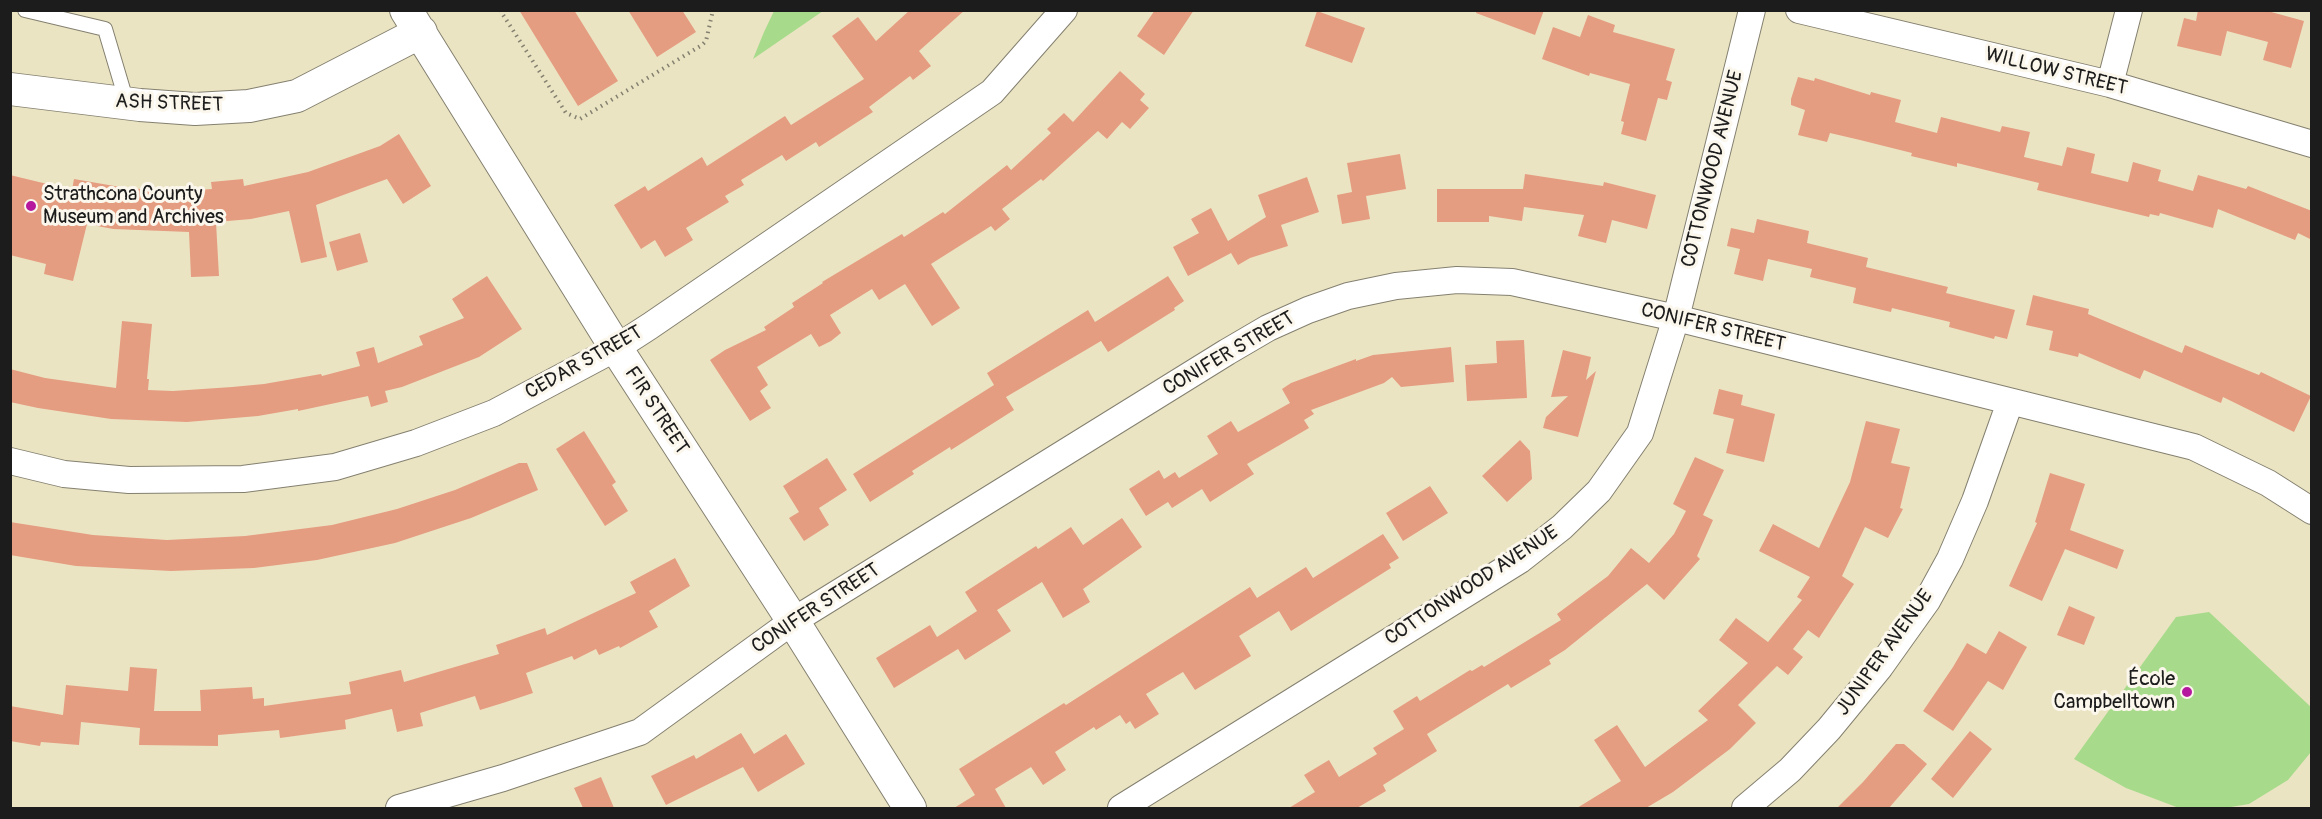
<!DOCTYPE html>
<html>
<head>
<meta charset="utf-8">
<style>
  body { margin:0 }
  #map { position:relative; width:2322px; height:819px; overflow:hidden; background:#ebe4c3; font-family:Pangolin,sans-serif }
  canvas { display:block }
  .frame { position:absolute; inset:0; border:12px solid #1c1c1c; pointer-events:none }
</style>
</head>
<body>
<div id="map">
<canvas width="2322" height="819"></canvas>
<div class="frame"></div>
</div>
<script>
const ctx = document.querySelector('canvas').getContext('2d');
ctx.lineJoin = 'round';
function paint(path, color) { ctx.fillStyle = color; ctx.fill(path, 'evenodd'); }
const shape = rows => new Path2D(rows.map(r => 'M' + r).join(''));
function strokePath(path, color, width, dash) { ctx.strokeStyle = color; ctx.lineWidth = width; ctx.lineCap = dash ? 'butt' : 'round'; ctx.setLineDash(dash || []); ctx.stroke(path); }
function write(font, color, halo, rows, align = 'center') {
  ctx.font = font + ' Pangolin,sans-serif'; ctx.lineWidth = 6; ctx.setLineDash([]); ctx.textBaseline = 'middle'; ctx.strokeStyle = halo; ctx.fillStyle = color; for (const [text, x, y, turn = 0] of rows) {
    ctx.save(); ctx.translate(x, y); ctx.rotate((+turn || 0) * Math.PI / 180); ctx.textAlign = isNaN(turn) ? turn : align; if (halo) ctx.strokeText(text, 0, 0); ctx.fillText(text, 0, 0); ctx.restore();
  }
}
const green = shape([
  [774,11,823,11,753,59,764,32],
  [2209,612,2311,707,2311,752,2288,780,2249,804,2225,808,2179,808,2126,788,2074,759,2176,617]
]);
const building = shape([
  [519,10,574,10,618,81,578,106],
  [628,10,682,10,696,32,657,57],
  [910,10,965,10,919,51,931,66,913,80,910,76,869,107,873,112,819,147,816,142,786,161,782,155,741,180,744,185,725,196,729,202,686,228,693,240,665,257,655,240,641,249,614,205,645,186,648,191,702,157,707,166,785,116,791,125,864,79,832,36,858,17,876,41],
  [1155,10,1194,10,1164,55,1137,36],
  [1477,10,1544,10,1535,35,1476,13],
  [2198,10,2264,10,2304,21,2291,68,2263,60,2268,42,2227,31,2221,56,2177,46,2184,18,2196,21],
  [1317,11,1365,28,1352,63,1305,46],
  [1588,15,1615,25,1613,32,1675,49,1666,80,1672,82,1667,100,1658,98,1646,141,1621,134,1624,122,1621,121,1630,84,1590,73,1589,76,1542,59,1553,27,1580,37],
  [1120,71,1145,94,1140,100,1149,108,1130,129,1122,122,1107,139,1098,131,1043,181,1041,179,1002,209,1010,219,995,231,991,226,931,264,960,308,932,326,905,284,879,300,872,289,830,315,841,333,831,341,819,347,811,334,757,367,768,385,760,391,771,408,750,421,710,360,725,350,766,330,764,327,794,307,792,303,823,283,822,282,902,234,904,237,943,212,945,214,1007,165,1011,170,1051,133,1047,129,1064,113,1073,122],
  [1798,77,1814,81,1815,78,1870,95,1871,92,1901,100,1895,122,1937,133,1941,117,2000,132,2002,126,2030,132,2024,157,2062,166,2067,147,2095,154,2091,173,2128,182,2133,162,2161,170,2158,181,2193,191,2198,175,2246,189,2248,186,2312,211,2312,240,2298,233,2295,240,2218,209,2213,228,2160,213,2159,216,2150,214,2149,217,2037,190,2039,183,1957,163,1957,167,1911,156,1912,153,1860,140,1830,133,1827,142,1798,135,1805,110,1791,105,1791,99],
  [399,134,431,186,403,204,387,179,316,205,327,257,301,263,289,211,251,219,216,222,219,276,191,277,189,232,113,229,87,224,73,281,44,274,46,264,10,255,10,175,72,190,74,179,126,188,156,190,156,200,196,202,195,190,212,189,211,182,243,179,244,186,308,172,380,146],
  [1400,154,1406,189,1366,196,1370,219,1342,224,1337,195,1352,192,1347,163],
  [1525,174,1603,186,1604,182,1656,195,1647,229,1612,220,1606,243,1578,236,1584,215,1524,207,1522,221,1489,216,1489,222,1437,222,1437,189,1523,189],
  [1307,177,1319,212,1281,225,1288,246,1250,258,1238,265,1231,253,1188,276,1173,247,1199,233,1191,219,1211,208,1228,241,1266,217,1258,195],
  [1757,219,1809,231,1807,243,1868,258,1866,267,1948,287,1946,293,2015,310,2007,339,1995,336,1994,339,1949,327,1950,322,1892,308,1891,312,1853,303,1856,288,1810,277,1812,269,1768,259,1763,281,1734,274,1740,249,1727,246,1731,228,1754,233],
  [360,233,368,262,337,271,329,242],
  [487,276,522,329,479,357,402,387,385,391,388,402,371,407,368,396,298,411,298,409,258,416,187,422,111,419,38,408,10,402,10,369,45,378,116,388,122,321,152,324,147,379,149,379,148,390,173,391,232,387,264,384,321,374,322,376,360,366,356,352,374,347,378,363,423,345,419,336,464,318,452,299],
  [1168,276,1184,301,1174,308,1175,310,1108,352,1101,341,1006,397,1014,410,951,450,950,447,912,471,914,474,870,502,853,474,994,385,987,373,1088,310,1095,322],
  [2033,295,2089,309,2088,314,2182,353,2185,345,2259,375,2261,372,2311,396,2294,432,2223,397,2221,403,2144,370,2140,379,2079,353,2078,357,2049,350,2053,331,2026,325],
  [1524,340,1527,398,1467,401,1465,365,1497,363,1496,341],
  [1451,347,1454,382,1401,387,1392,377,1384,383,1311,410,1314,414,1304,420,1309,428,1247,464,1254,474,1210,502,1202,489,1172,508,1168,502,1146,516,1129,489,1159,470,1164,479,1175,472,1179,478,1218,454,1207,436,1231,421,1238,432,1290,403,1282,389,1291,383,1356,359,1356,361,1373,355],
  [1563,350,1591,357,1586,380,1596,371,1578,437,1543,428,1546,417,1568,396,1551,397],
  [1719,389,1743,395,1741,405,1775,414,1764,462,1726,453,1734,419,1713,414],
  [1866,421,1900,429,1891,463,1910,467,1900,508,1903,509,1888,538,1865,527,1842,576,1854,584,1819,638,1808,630,1793,649,1803,657,1788,675,1777,666,1738,705,1756,723,1730,749,1673,792,1646,808,1577,808,1621,781,1594,740,1617,725,1645,767,1708,720,1698,711,1748,663,1719,640,1736,618,1768,642,1802,600,1797,597,1810,577,1759,551,1773,524,1819,548,1850,482],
  [584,431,616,482,612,485,628,511,605,526,556,449],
  [1520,440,1530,451,1532,479,1507,502,1482,476],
  [1695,457,1724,470,1703,515,1713,520,1697,556,1700,559,1664,600,1647,584,1565,650,1549,660,1551,664,1511,688,1508,684,1427,734,1437,751,1383,785,1386,791,1357,808,1289,808,1315,792,1304,775,1329,760,1339,777,1377,754,1373,748,1404,729,1393,711,1417,696,1420,701,1470,670,1472,671,1482,665,1484,667,1561,620,1557,614,1608,576,1631,548,1649,563,1674,534,1686,511,1673,504],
  [827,458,847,490,819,508,829,525,804,541,789,518,799,512,783,486],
  [519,463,527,463,538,490,471,518,395,543,317,560,254,568,171,571,76,566,10,555,10,522,93,535,167,540,245,536,332,525,397,509,455,490],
  [2050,473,2085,484,2070,530,2124,550,2117,569,2065,549,2042,601,2009,586,2037,523,2035,522],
  [1430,486,1448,513,1403,541,1386,513],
  [1122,518,1142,547,1083,589,1090,602,1063,618,1042,582,997,610,1011,631,965,660,958,649,894,688,876,658,930,625,937,637,977,611,965,592,1036,546,1038,549,1071,527,1083,545],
  [1383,534,1399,558,1389,564,1391,568,1291,631,1279,611,1239,636,1251,656,1195,690,1183,672,1146,694,1159,714,1135,729,1130,721,1126,724,1120,715,1096,730,1094,727,1055,752,1066,770,1043,785,1031,767,995,789,1006,808,954,808,975,795,959,769,1064,703,1066,705,1250,587,1257,598,1306,567,1313,578],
  [675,558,690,586,649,611,658,627,620,648,619,646,599,655,596,649,574,660,572,656,526,673,533,693,506,702,480,710,475,696,420,713,423,726,397,732,392,709,345,720,346,729,280,738,279,730,218,735,218,746,139,745,140,728,81,722,79,745,41,742,40,746,10,741,10,706,63,715,66,685,128,691,130,667,157,669,154,711,201,711,200,690,252,687,253,699,264,698,264,706,351,694,349,682,401,670,404,682,499,654,496,645,545,628,547,635,636,593,630,582],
  [2069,606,2095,617,2084,645,2057,635],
  [1999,631,2027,647,2003,690,1988,681,1953,731,1923,711,1953,667,1967,643,1986,654],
  [1970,731,1992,749,1953,798,1931,779],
  [741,733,754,754,786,734,805,764,758,792,743,767,666,805,651,776,694,755,696,759],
  [1896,744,1904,744,1927,764,1889,808,1837,808,1863,782],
  [601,777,614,808,583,808,574,788]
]);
const path = shape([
  [500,10,566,113,580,119,702,45,706,41,713,10]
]);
const service = shape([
  [25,10,105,29,127,103]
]);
const minor = shape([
  [1799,10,2110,84,2312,144],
  [2110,84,2129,10],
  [10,461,64,474,129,480,243,479,335,467,416,443,494,413,616,348,650,326,992,92,1064,10],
  [399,808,503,778,640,732,793,621,1227,352,1268,328,1308,310,1348,296,1396,286,1457,280,1512,282,1676,318,2194,447,2268,483,2312,511],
  [1121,808,1520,560,1562,527,1599,491,1640,433,1676,318,1752,10],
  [1745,808,1790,770,1829,729,1880,667,1927,601,1950,559,1975,501,2010,402]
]);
const tertiary = shape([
  [406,10,616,348,793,621,910,808],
  [10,89,140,105,195,109,249,106,297,96,421,32]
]);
const markers = [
  [31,206,6,"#b5179e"],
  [2187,692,6,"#b5179e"]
];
const streetNames = [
  ["WILLOW STREET",2056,72,14],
  ["ASH STREET",169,104,2],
  ["COTTONWOOD AVENUE",1713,169,-76],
  ["CONIFER STREET",1713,328,14],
  ["CONIFER STREET",1229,354,-30],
  ["CEDAR STREET",584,363,-29],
  ["FIR STREET",656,411,57],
  ["COTTONWOOD AVENUE",1472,586,-33],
  ["CONIFER STREET",816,609,-33],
  ["JUNIPER AVENUE",1885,653,-54]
];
const poiNames = [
  ["Strathcona County",43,195],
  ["Museum and Archives",43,218],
  ["École",2175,680,"right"],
  ["Campbelltown",2175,703,"right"]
];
paint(green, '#a7db8b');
paint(building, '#e59d81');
strokePath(service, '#848070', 16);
strokePath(minor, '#848070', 28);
strokePath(tertiary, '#848070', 34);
strokePath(path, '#848070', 4, [1.5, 4.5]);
strokePath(service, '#fff', 14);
strokePath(minor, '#fff', 26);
strokePath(tertiary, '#fff', 32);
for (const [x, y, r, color] of markers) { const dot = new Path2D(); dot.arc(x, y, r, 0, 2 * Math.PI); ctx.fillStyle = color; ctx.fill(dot); strokePath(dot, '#fbf7ec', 2); }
write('20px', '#1c1c1c', '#fbf7ec', streetNames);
write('20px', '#1c1c1c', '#fbf7ec', poiNames, 'left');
</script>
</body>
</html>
